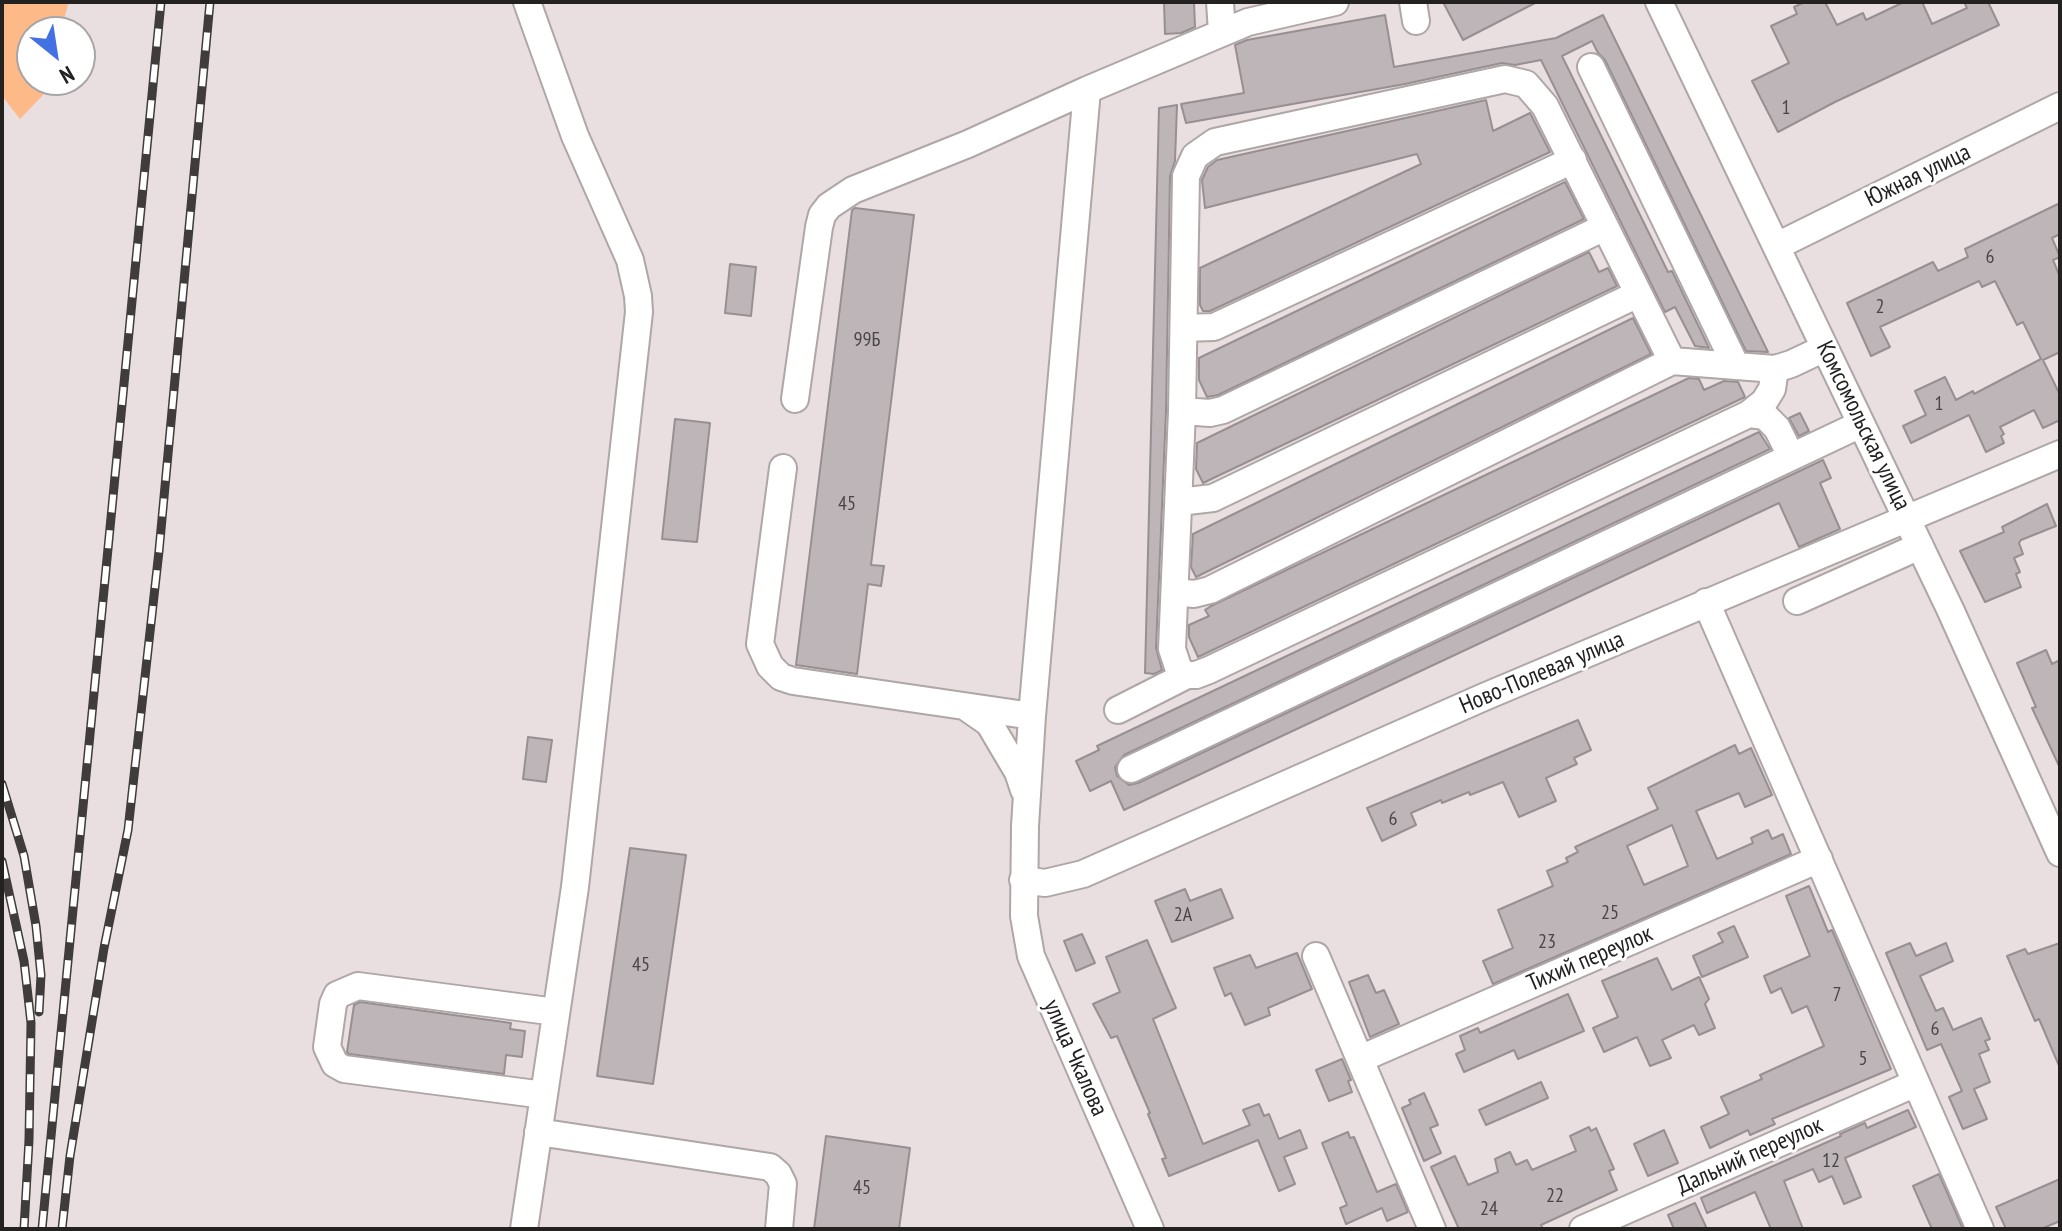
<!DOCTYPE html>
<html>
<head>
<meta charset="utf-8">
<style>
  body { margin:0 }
  #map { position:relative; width:2062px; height:1231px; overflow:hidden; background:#e9dfe0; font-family:"PT Sans Narrow",sans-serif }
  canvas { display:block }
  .frame { position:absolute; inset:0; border:4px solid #242121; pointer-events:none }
  .north { position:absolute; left:16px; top:16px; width:80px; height:80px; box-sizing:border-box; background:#fff; border:2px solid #a7a6a6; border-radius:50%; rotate:150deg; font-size:22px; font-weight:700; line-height:32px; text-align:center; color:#242121 }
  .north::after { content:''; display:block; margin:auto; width:28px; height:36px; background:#4371e3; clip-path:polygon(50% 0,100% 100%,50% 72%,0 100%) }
</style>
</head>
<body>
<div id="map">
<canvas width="2062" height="1231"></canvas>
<div class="frame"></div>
<div class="north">N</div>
</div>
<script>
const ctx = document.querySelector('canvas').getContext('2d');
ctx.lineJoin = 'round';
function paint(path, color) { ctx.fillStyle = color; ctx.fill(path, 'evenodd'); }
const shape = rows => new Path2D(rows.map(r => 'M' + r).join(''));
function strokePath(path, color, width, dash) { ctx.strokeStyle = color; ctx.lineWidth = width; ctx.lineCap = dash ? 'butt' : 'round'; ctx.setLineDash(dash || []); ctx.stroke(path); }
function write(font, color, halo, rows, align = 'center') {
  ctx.font = font + ' "PT Sans Narrow",sans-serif'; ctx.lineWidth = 6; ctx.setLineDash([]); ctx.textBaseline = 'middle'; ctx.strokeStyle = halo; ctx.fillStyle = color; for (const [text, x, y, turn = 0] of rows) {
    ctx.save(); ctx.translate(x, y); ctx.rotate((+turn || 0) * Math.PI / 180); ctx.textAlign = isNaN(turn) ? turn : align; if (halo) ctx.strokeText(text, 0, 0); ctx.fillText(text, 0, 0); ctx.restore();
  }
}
const green = shape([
  [2,2,69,2,60,32,32,32,32,80,47,80,43,95,20,119,2,96]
]);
const building = shape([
  [1164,2,1194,2,1195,27,1181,33,1165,34,1164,2],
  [1443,2,1537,2,1463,40,1443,2],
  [1805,2,1825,2,1837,25,1863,13,1866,20,1904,2,1922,2,1932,24,1967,8,1964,2,1988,2,1999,25,1835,102,1778,132,1752,81,1789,63,1771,26,1797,14,1794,7,1805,2],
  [1385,15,1394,67,1556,38,1603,15,1768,352,1746,351,1605,60,1598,53,1592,41,1562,56,1668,272,1672,271,1709,348,1695,346,1675,307,1665,312,1541,60,1515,65,1502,63,1405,84,1186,123,1181,104,1244,93,1235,45,1247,40,1385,15],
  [1486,100,1493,131,1530,113,1550,152,1210,311,1203,311,1200,305,1200,268,1421,164,1417,154,1205,208,1202,180,1208,167,1217,160,1486,100],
  [1177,105,1175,161,1170,176,1166,411,1156,648,1162,670,1154,674,1145,673,1159,108,1177,105],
  [1565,182,1584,219,1218,395,1207,397,1199,380,1199,358,1565,182],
  [2060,203,2060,234,2052,238,2060,257,2053,260,2060,277,2060,352,2043,360,2060,395,2060,420,2043,428,2034,410,2000,427,2004,434,2001,436,2004,443,1986,452,1969,415,1911,443,1903,426,1926,415,1915,391,1945,377,1956,400,1973,391,1974,394,2041,359,2023,322,2017,325,1995,281,1982,287,1979,281,1880,327,1890,347,1871,356,1847,303,1933,262,1938,271,1968,257,1965,249,2060,203],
  [855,208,914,215,871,565,884,566,881,586,868,584,857,674,796,665,852,210,855,208],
  [1589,252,1599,272,1608,268,1617,286,1203,483,1196,469,1197,443,1589,252],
  [730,264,756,267,751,316,725,313,730,264],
  [1633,318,1651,354,1196,577,1191,567,1193,534,1633,318],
  [1689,378,1699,379,1704,390,1724,381,1738,382,1745,397,1198,657,1189,637,1189,625,1209,616,1205,610,1211,606,1689,378],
  [1800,413,1809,431,1799,436,1789,418,1800,413],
  [675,419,710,423,697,542,662,539,675,419],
  [1759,432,1770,449,1124,755,1115,767,1117,776,1129,785,1138,783,1823,460,1831,478,1820,483,1840,529,1799,547,1779,503,1124,810,1111,781,1090,791,1076,761,1099,750,1097,746,1759,432],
  [2047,504,2056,526,2021,540,2019,543,2023,554,2014,558,2020,572,2016,574,2021,587,1985,602,1960,551,2004,532,2002,527,2047,504],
  [2046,650,2052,664,2060,660,2060,768,2032,708,2036,707,2017,663,2046,650],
  [1578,720,1591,750,1574,758,1577,764,1546,778,1556,801,1519,817,1503,782,1470,795,1469,792,1442,803,1441,800,1411,813,1416,825,1382,841,1367,808,1578,720],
  [528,737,552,740,546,782,523,779,528,737],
  [1735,745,1739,754,1751,748,1772,795,1745,807,1739,793,1696,811,1717,859,1753,843,1751,838,1768,830,1772,839,1783,834,1791,854,1493,984,1483,961,1513,948,1498,910,1553,886,1547,871,1568,862,1566,858,1578,852,1575,847,1658,809,1648,788,1735,745],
  [1672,825,1688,866,1644,885,1627,846,1672,825],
  [630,848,686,855,653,1084,597,1076,630,848],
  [1809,886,1828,932,1832,930,1891,1069,1772,1119,1775,1124,1750,1135,1748,1130,1710,1148,1701,1127,1729,1114,1721,1097,1762,1079,1760,1075,1824,1046,1807,1006,1792,1013,1781,988,1771,993,1764,976,1810,956,1786,896,1809,886],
  [1185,889,1190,901,1221,889,1233,918,1172,942,1155,901,1185,889],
  [1734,926,1748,957,1702,977,1693,956,1723,942,1718,933,1734,926],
  [1082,934,1095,963,1076,971,1064,941,1082,934],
  [1147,940,1176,1008,1153,1019,1203,1144,1250,1125,1243,1110,1259,1104,1264,1116,1269,1114,1279,1139,1300,1130,1307,1148,1284,1157,1295,1184,1279,1191,1258,1140,1169,1176,1162,1159,1166,1158,1148,1114,1150,1113,1117,1036,1111,1038,1093,1004,1120,992,1106,957,1147,940],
  [1910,943,1916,956,1946,943,1953,961,1920,976,1936,1011,1943,1008,1953,1030,1981,1018,1990,1039,1985,1041,1989,1050,1979,1054,1990,1082,1974,1089,1987,1119,1963,1129,1949,1097,1962,1091,1941,1044,1927,1050,1886,953,1910,943],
  [2060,943,2060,1068,2039,1019,2035,1021,2007,956,2025,949,2028,954,2060,943],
  [1297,953,1312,989,1268,1008,1270,1015,1245,1025,1231,993,1225,996,1214,968,1250,955,1256,968,1297,953],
  [1657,958,1672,990,1699,977,1709,999,1705,1004,1715,1028,1699,1035,1694,1025,1662,1040,1671,1058,1650,1066,1637,1037,1604,1052,1593,1028,1618,1017,1602,981,1657,958],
  [1368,975,1376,993,1384,990,1399,1024,1370,1037,1349,982,1368,975],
  [1568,994,1584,1031,1518,1059,1514,1050,1464,1072,1456,1054,1465,1050,1460,1036,1478,1028,1480,1033,1568,994],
  [360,1002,511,1023,510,1029,525,1031,522,1057,506,1055,504,1074,349,1054,347,1052,354,1005,360,1002],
  [1342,1059,1351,1080,1348,1081,1352,1092,1329,1101,1316,1070,1342,1059],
  [1541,1082,1548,1098,1486,1125,1479,1110,1541,1082],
  [1424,1093,1438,1125,1430,1128,1441,1153,1424,1161,1402,1108,1411,1104,1409,1100,1424,1093],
  [1908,1110,1916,1127,1845,1158,1861,1197,1844,1204,1832,1176,1819,1182,1813,1169,1784,1181,1803,1229,1771,1229,1755,1192,1707,1213,1701,1198,1841,1136,1840,1134,1865,1123,1867,1128,1908,1110],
  [1589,1127,1591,1131,1596,1128,1614,1169,1609,1171,1617,1190,1541,1225,1543,1229,1459,1229,1431,1167,1455,1156,1468,1185,1498,1172,1495,1159,1510,1152,1516,1165,1527,1160,1532,1170,1576,1151,1570,1136,1589,1127],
  [1664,1130,1678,1163,1648,1176,1634,1144,1664,1130],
  [1348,1132,1350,1138,1354,1137,1377,1192,1396,1184,1408,1212,1387,1221,1382,1208,1346,1224,1340,1208,1347,1205,1322,1143,1348,1132],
  [826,1136,910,1148,899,1229,814,1229,826,1136],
  [1939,1174,1963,1229,1932,1229,1913,1186,1939,1174],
  [2060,1179,2060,1221,2041,1229,2006,1229,1996,1207,2060,1179],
  [1695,1203,1707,1229,1674,1229,1668,1215,1695,1203]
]);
const minor = shape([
  [1220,2,1222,32],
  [1413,2,1416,21],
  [1659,2,1950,609,2060,853],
  [1591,67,1736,366],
  [1777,246,2060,106],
  [1184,328,1214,327,1573,160],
  [795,399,819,227,822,215,829,206,853,190,968,144,1087,90],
  [1182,411,1210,413,1223,410,1605,227],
  [1749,414,1764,402,1772,389,1775,369],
  [783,468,760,644,770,666,781,677,793,681,1032,716],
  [1179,502,1213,498,1638,294],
  [1175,592,1194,594,1210,590,1672,361],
  [1797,601,1920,546],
  [1706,602,1980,1229],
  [1187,675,1179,670,1172,649,1182,411,1186,176,1195,156,1215,142,1505,79,1526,84,1545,106,1672,361,1775,369,1791,364,1825,348],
  [966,707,989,723,1018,772,1024,790],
  [1118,710,1187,675,1196,675,1209,670,1749,414,1765,416,1777,428,1791,456],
  [1131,769,1861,424],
  [1023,880,1045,883,1083,874,1484,697,2060,454],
  [1316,956,1432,1229],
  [1360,1059,1819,859],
  [544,1095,344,1069,335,1064,327,1047,333,1004,337,995,358,986,556,1012],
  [538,1132,770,1167,778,1174,783,1184,779,1229],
  [524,1229,575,887,639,312,638,296,630,260,575,136,527,2],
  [1150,1229,1031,956,1024,916,1025,826,1032,716,1087,90,1248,22,1335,2],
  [1583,1229,1916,1083]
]);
const rail = shape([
  [2,784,24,856,36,926,41,975,39,1012],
  [2,861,24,961,31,1023,29,1140,24,1229],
  [42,1229,161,2],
  [62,1229,70,1156,104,948,128,830,159,551,210,2]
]);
const numberNames = [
  ["1",1786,108],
  ["6",1990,257],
  ["2",1880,307],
  ["99Б",867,340],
  ["1",1939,404],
  ["45",847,504],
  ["6",1393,819],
  ["25",1610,913],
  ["2А",1183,915],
  ["23",1547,942],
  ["45",641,965],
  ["7",1837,995],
  ["6",1935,1029],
  ["5",1863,1059],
  ["12",1831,1161],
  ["45",862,1188],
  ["22",1555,1196],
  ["24",1489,1209]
];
const streetNames = [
  ["Южная улица",1918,176,-26],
  ["Комсомольская улица",1863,426,64],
  ["Ново-Полевая улица",1542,673,-23],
  ["Тихий переулок",1590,959,-23],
  ["улица Чкалова",1075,1058,66],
  ["Дальний переулок",1750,1156,-24]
];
paint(green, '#feb989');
paint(building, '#beb5b9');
strokePath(building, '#978f92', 2);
strokePath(minor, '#afa6a6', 30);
strokePath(minor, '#fff', 26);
strokePath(rail, '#403c3c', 9);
strokePath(rail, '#fff', 6, [18]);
write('20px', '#4a4647', null, numberNames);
write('24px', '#242121', '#fff', streetNames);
</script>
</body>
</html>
